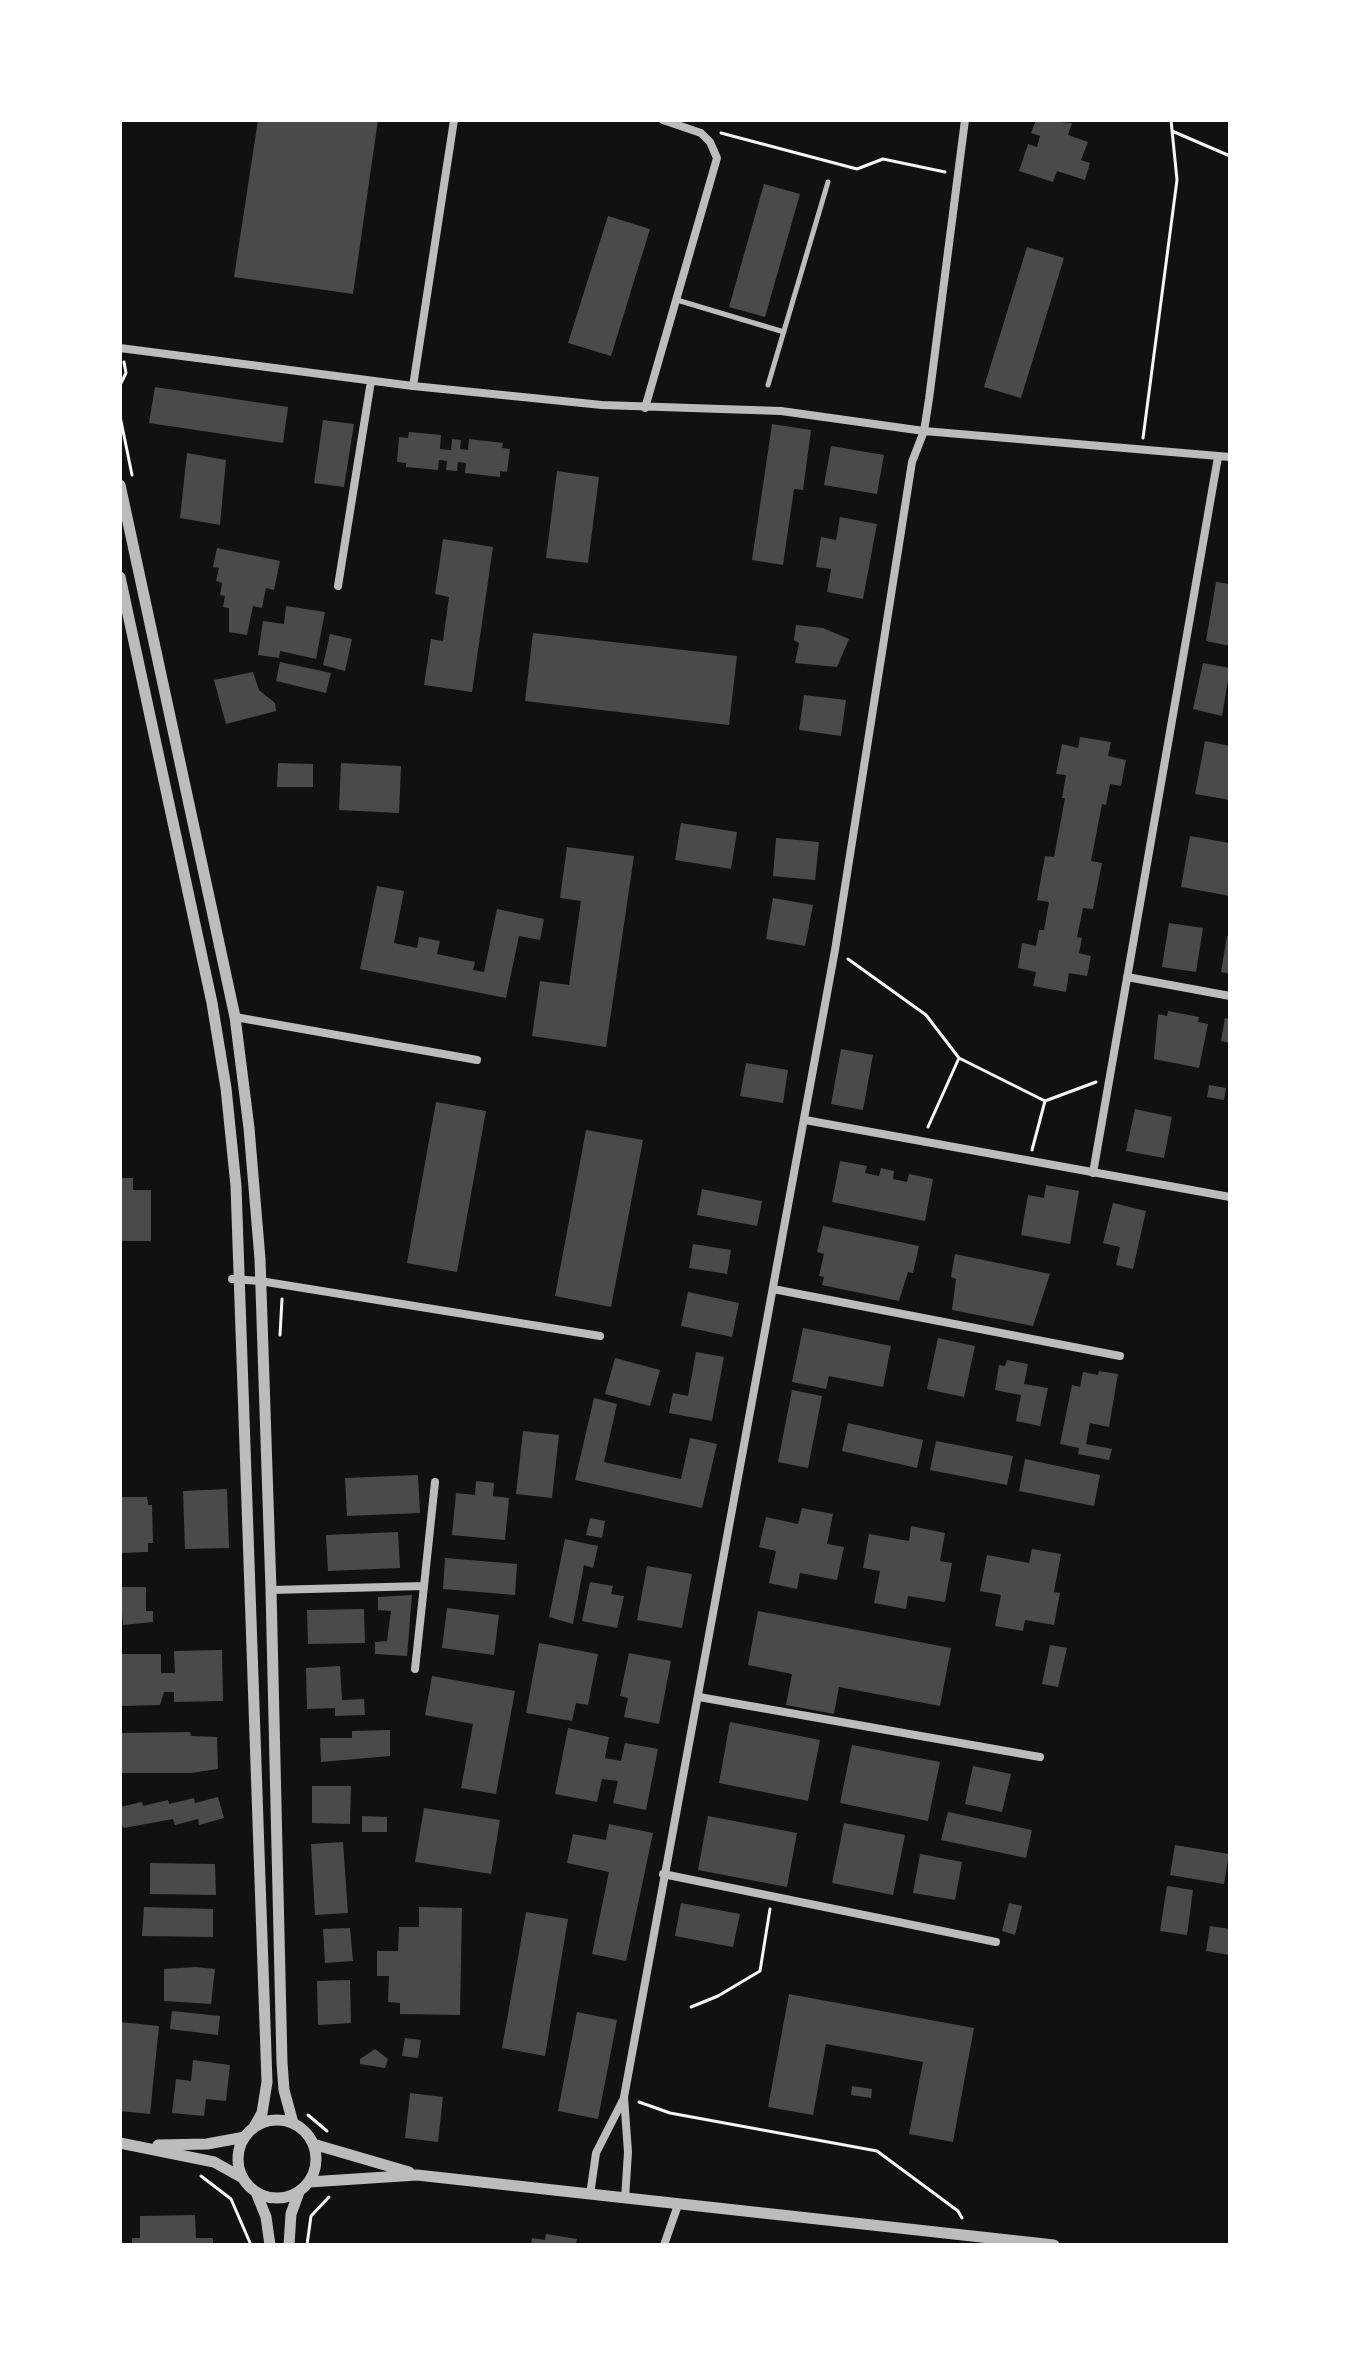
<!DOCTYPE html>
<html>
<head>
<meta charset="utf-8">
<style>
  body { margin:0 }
  #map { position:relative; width:1350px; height:2365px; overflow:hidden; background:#111; font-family:"Archivo Narrow",sans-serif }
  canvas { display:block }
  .frame { position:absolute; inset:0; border:122px solid #fff; pointer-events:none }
</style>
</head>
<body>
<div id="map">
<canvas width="1350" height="2365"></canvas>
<div class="frame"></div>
</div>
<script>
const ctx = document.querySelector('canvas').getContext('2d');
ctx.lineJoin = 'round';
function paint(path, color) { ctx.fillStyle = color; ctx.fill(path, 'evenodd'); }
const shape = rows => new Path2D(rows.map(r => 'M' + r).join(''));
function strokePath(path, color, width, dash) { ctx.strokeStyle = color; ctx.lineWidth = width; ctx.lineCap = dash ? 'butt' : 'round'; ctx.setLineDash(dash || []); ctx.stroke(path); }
const building = shape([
  [258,120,378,120,353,294,234,277],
  [1036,120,1072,123,1068,135,1088,142,1081,160,1090,163,1085,180,1057,171,1053,182,1019,171,1028,144,1037,147,1040,136,1031,133],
  [764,184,800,194,765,317,729,307],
  [608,216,650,229,611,356,568,343],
  [1027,247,1064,258,1021,398,984,387],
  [155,387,288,407,283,443,149,423],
  [323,420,354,424,344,487,314,483],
  [772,424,811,430,803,490,794,489,783,565,752,560],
  [409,432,441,435,440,449,451,450,452,439,461,440,460,449,468,450,469,439,503,443,502,448,510,449,507,472,500,471,500,477,465,473,466,463,458,462,457,471,446,470,447,461,439,460,438,470,406,467,406,463,397,462,399,437,408,438],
  [831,446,884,455,877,494,824,485],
  [187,453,226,460,220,525,180,518],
  [557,471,599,477,588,563,546,558],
  [840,517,877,524,863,599,827,592,831,569,816,567,821,537,836,540],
  [443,539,493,547,472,692,424,685,431,639,443,641,449,597,435,594],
  [217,548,280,561,274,590,266,588,262,608,253,606,247,635,229,632,229,608,223,607,225,596,220,595,222,583,216,581,219,568,213,567],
  [1216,582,1230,584,1230,646,1206,641],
  [286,606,325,612,316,659,280,651,279,658,258,655,263,621,284,624],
  [796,625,823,628,849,639,837,667,795,663,799,643,794,640],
  [533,633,737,656,729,725,525,701],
  [330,634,352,639,345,671,323,665],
  [280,662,331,673,326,693,276,681],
  [1203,663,1230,668,1222,716,1193,709],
  [253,672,259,690,275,703,276,711,226,724,214,680],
  [804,695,846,700,841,736,799,730],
  [1080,737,1111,742,1108,756,1126,760,1121,786,1110,784,1106,805,1102,804,1091,861,1102,863,1093,909,1083,908,1077,937,1082,938,1079,953,1091,956,1087,976,1069,973,1066,992,1033,986,1036,972,1018,968,1022,943,1036,946,1039,930,1044,930,1049,902,1037,900,1045,856,1054,857,1065,798,1062,798,1066,775,1056,774,1062,744,1078,748],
  [1205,741,1230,746,1230,800,1195,794],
  [278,763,313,764,313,787,277,787],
  [341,763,401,766,399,813,339,810],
  [681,823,737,832,731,869,675,860],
  [1190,836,1230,843,1230,896,1181,887],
  [776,838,819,842,815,880,773,876],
  [567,847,634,856,606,1047,532,1036,540,981,569,985,581,901,560,898],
  [377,886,404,891,394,943,417,948,419,937,440,941,437,954,475,962,473,970,484,972,497,909,544,919,540,940,519,936,506,998,360,969],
  [773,898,813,905,805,946,766,939],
  [1169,923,1203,928,1196,972,1162,967],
  [1227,936,1230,936,1230,974,1221,972],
  [1168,1011,1199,1017,1198,1022,1208,1024,1199,1068,1154,1059,1158,1014,1167,1016],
  [1225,1018,1230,1019,1230,1043,1221,1041],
  [841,1049,873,1055,863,1110,831,1104],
  [746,1063,788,1070,783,1103,740,1096],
  [1209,1085,1226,1088,1224,1100,1207,1097],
  [436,1102,486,1111,457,1272,407,1263],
  [1135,1109,1172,1117,1164,1158,1126,1151],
  [586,1130,643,1140,611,1307,555,1296],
  [840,1161,867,1166,865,1173,879,1176,881,1168,894,1171,893,1179,907,1182,909,1174,933,1179,925,1221,832,1202],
  [120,1178,133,1178,133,1190,151,1190,151,1241,120,1241],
  [1046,1185,1079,1191,1070,1244,1021,1235,1028,1195,1044,1198],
  [702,1189,762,1201,757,1226,697,1215],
  [1113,1203,1146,1211,1133,1269,1116,1265,1120,1247,1103,1243],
  [823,1226,919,1246,913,1273,908,1272,899,1301,822,1285,824,1277,819,1276,824,1254,817,1252],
  [693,1244,731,1250,727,1274,689,1268],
  [955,1254,1050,1274,1033,1326,952,1310,956,1279,951,1277],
  [688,1292,739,1303,732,1337,681,1326],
  [803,1328,891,1346,883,1387,829,1376,826,1389,792,1382],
  [938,1338,975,1346,964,1397,927,1389],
  [696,1352,724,1357,712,1421,669,1413,673,1393,688,1396],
  [615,1358,660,1370,650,1406,605,1394],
  [1007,1360,1028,1364,1024,1384,1048,1388,1040,1426,1016,1421,1021,1395,995,1390,999,1365,1005,1366],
  [1099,1371,1118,1374,1109,1427,1090,1423,1086,1444,1112,1449,1109,1460,1078,1454,1079,1448,1060,1444,1072,1385,1080,1387,1083,1372,1098,1375],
  [792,1390,822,1396,808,1468,778,1462],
  [594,1398,617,1404,604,1462,681,1479,690,1438,717,1444,702,1508,575,1480],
  [848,1423,923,1440,917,1468,842,1451],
  [523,1431,559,1435,552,1498,516,1494],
  [936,1441,1013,1456,1007,1485,930,1470],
  [1025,1459,1100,1475,1094,1506,1019,1491],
  [418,1475,420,1513,347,1516,345,1478],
  [476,1481,494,1483,493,1496,509,1498,505,1540,452,1535,456,1493,475,1495],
  [227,1489,229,1548,185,1549,183,1491],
  [120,1497,147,1497,148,1505,152,1505,153,1543,148,1543,148,1552,120,1553],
  [802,1508,833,1514,827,1544,844,1547,837,1580,800,1573,797,1589,769,1583,776,1551,759,1547,766,1517,798,1524],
  [590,1518,605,1521,602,1538,586,1535],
  [911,1526,945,1533,940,1561,952,1563,945,1602,908,1596,906,1609,874,1603,880,1571,863,1568,869,1534,909,1541],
  [398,1532,400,1568,328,1571,326,1535],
  [565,1539,598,1546,593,1568,584,1565,573,1624,549,1617],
  [1032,1549,1061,1554,1054,1592,1060,1593,1054,1625,1025,1620,1023,1631,995,1626,1001,1595,980,1591,987,1555,1029,1563],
  [445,1558,517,1564,515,1595,443,1589],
  [647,1566,692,1574,682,1628,637,1620],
  [590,1582,613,1586,611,1594,624,1596,617,1628,582,1621],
  [120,1587,146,1587,146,1611,153,1611,153,1622,123,1625],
  [412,1595,407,1656,375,1654,375,1642,387,1641,391,1611,378,1610,378,1597],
  [447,1608,499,1615,494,1655,442,1648],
  [364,1609,365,1643,308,1644,307,1610],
  [758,1611,951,1648,940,1706,839,1687,834,1714,786,1705,792,1674,748,1665],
  [539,1643,598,1654,588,1705,576,1703,572,1721,526,1713],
  [1050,1645,1067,1648,1058,1687,1042,1684],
  [222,1650,223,1701,174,1702,174,1692,164,1692,160,1705,120,1706,120,1654,161,1654,161,1673,175,1673,174,1651],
  [629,1653,671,1661,659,1724,624,1717,628,1698,620,1696],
  [340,1666,342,1700,364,1699,365,1715,335,1716,335,1708,307,1709,306,1668],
  [432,1676,515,1691,496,1794,461,1788,473,1724,425,1715],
  [730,1722,820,1740,808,1801,719,1783],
  [568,1728,609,1737,605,1758,621,1761,625,1743,658,1749,646,1810,613,1803,618,1781,602,1779,597,1802,555,1794],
  [390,1730,390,1756,321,1762,320,1738,352,1738,352,1731],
  [190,1732,191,1736,217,1737,218,1769,191,1773,120,1773,120,1733],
  [852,1745,940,1762,928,1821,840,1803],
  [973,1766,1011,1774,1002,1812,965,1804],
  [312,1786,351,1786,350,1824,312,1823],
  [218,1797,224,1818,199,1825,198,1819,175,1825,173,1819,124,1828,120,1823,120,1807,142,1802,143,1806,168,1800,169,1804,194,1798,195,1803],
  [424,1808,500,1820,491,1874,415,1862],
  [948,1812,1032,1830,1026,1858,941,1840],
  [362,1816,387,1817,387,1832,362,1832],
  [708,1816,797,1833,787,1887,698,1870],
  [844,1823,905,1835,893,1895,832,1883],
  [609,1824,653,1833,626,1961,592,1954,609,1872,567,1863,573,1834,606,1840],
  [343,1842,348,1913,315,1915,311,1844],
  [1175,1845,1229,1854,1224,1884,1170,1875],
  [920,1854,962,1862,955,1900,913,1893],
  [150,1863,215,1864,216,1895,150,1894],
  [1167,1886,1193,1890,1187,1935,1160,1931],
  [681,1903,740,1914,733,1947,675,1936],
  [1009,1903,1022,1906,1015,1935,1002,1931],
  [144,1907,213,1909,213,1937,142,1936],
  [419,1907,462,1908,460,2015,400,2014,400,2003,388,2002,389,1976,377,1976,377,1951,398,1951,399,1927,419,1927],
  [526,1912,568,1919,545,2056,502,2048],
  [1210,1926,1230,1929,1230,1955,1206,1951],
  [350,1928,353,1961,325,1963,323,1929],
  [196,1967,215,1969,211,2004,164,2001,164,1969],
  [350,1980,351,2023,318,2025,317,1981],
  [789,1994,974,2028,953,2142,909,2134,923,2062,826,2044,813,2115,768,2107],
  [172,2011,220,2016,218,2035,170,2029],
  [577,2012,617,2020,598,2119,558,2111],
  [120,2022,159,2026,150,2114,120,2111],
  [405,2038,421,2040,418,2058,402,2056],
  [375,2049,388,2059,385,2068,360,2064,360,2059],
  [193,2060,230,2065,226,2101,206,2099,204,2116,172,2113,176,2079,191,2081],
  [852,2086,872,2089,871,2098,851,2095],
  [410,2093,443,2097,438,2142,405,2138],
  [195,2215,196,2238,213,2238,213,2245,132,2245,132,2238,140,2238,140,2216],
  [546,2234,577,2239,576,2245,531,2245,532,2238,545,2240]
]);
const path = shape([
  [1172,131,1230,156],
  [721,133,857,169,883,159,945,172],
  [120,385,126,373,124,362],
  [120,416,132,475],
  [1143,438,1177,180,1171,120],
  [848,959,926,1015,959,1058,1045,1101],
  [928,1127,959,1058],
  [1032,1150,1045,1101,1096,1082],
  [280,1335,282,1299],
  [691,2007,718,1996,760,1971,770,1909],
  [639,2102,670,2113,877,2151,958,2211,962,2218],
  [308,2115,327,2131],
  [201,2176,231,2199,251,2245],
  [307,2245,311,2216,329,2197]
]);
const service = shape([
  [677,300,784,332],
  [768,385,828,182]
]);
const minor = shape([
  [120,348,413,386,602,405,781,411,924,431,1230,457],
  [413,386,454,120],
  [645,408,717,158,710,142,701,133,663,120],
  [338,586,371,381],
  [1127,977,1230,996],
  [235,1017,477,1060],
  [805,1120,1230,1197],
  [1093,1173,1218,457],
  [232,1279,260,1281,600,1336],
  [773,1289,1120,1356],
  [271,1590,424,1586,435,1482],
  [415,1669,424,1586],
  [699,1697,1040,1757],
  [663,1874,996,1942],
  [590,2195,596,2153,624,2098],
  [625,2199,628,2152,624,2097,835,950,912,462,924,431,929,399,965,120],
  [664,2245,678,2205]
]);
const tertiary = shape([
  [120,485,235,1017,249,1128,260,1259,271,1590,282,2063,284,2090,293,2123],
  [120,577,212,1003,226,1088,236,1186,267,2082,262,2113,254,2127],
  '238 2159a39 39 0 1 1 78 0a39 39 0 1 1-78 0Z',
  [120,2143,214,2162,241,2177],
  [313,2144,409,2172],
  [158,2145,207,2144,245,2137],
  [309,2182,417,2175,1054,2245],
  [256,2192,266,2217,270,2245],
  [289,2245,291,2214,299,2192]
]);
paint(building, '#4a4a4a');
strokePath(path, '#f5f5f5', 3);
strokePath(service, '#bcbcbc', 5);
strokePath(minor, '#bcbcbc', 8);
strokePath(tertiary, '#bcbcbc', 11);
</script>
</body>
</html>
